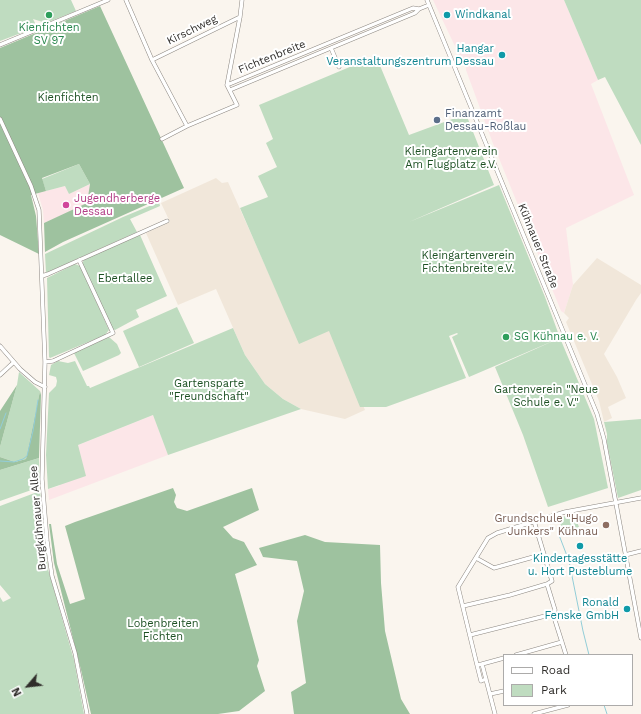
<!DOCTYPE html>
<html>
<head>
<meta charset="utf-8">
<style>
  body { margin:0 }
  #map { position:relative; width:641px; height:714px; overflow:hidden; background:#faf5ee; font-family:"Work Sans",sans-serif }
  canvas { display:block }
  .legend { position:absolute; left:503px; top:654px; width:130px; height:52px; box-sizing:border-box; background:#fff; border:1px solid #acabaa; margin:0; padding:5px 7px; list-style:none; font-size:12px; color:#302e2b }
  .legend li { display:flex; align-items:center; gap:8px; height:20px }
  .legend b { width:20px; border:1px solid #acabaa }
  .north { position:absolute; left:8px; top:666px; width:40px; height:40px; -webkit-text-stroke:3px #fff; paint-order:stroke; rotate:242deg; font-size:11px; font-weight:700; line-height:16px; text-align:center; color:#302e2b }
  .north::after { content:''; display:block; margin:auto; width:14px; height:18px; background:#302e2b; clip-path:polygon(50% 0,100% 100%,50% 72%,0 100%) }
</style>
</head>
<body>
<div id="map">
<canvas width="641" height="714"></canvas>
<ul class="legend">
<li><b style="height:5px;background:#fff"></b>Road</li>
<li><b style="height:11px;background:#bfdcc0"></b>Park</li>
</ul>
<div class="north">N</div>
</div>
<script>
const ctx = document.querySelector('canvas').getContext('2d');
ctx.lineJoin = 'round';
function paint(path, color) { ctx.fillStyle = color; ctx.fill(path, 'evenodd'); }
const shape = rows => new Path2D(rows.map(r => 'M' + r).join(''));
function strokePath(path, color, width, dash) { ctx.strokeStyle = color; ctx.lineWidth = width; ctx.lineCap = dash ? 'butt' : 'round'; ctx.setLineDash(dash || []); ctx.stroke(path); }
function write(font, color, halo, rows, align = 'center') {
  ctx.font = font + ' "Work Sans",sans-serif'; ctx.lineWidth = 4; ctx.setLineDash([]); ctx.textBaseline = 'middle'; ctx.strokeStyle = halo; ctx.fillStyle = color; for (const [text, x, y, turn = 0] of rows) {
    ctx.save(); ctx.translate(x, y); ctx.rotate((+turn || 0) * Math.PI / 180); ctx.textAlign = isNaN(turn) ? turn : align; if (halo) ctx.strokeText(text, 0, 0); ctx.fillText(text, 0, 0); ctx.restore();
  }
}
const commercial = shape([
  [433,0,564,0,598,80,591,84,634,195,566,228,573,285,564,313,561,311,492,141,466,70,466,65,465,61,462,61],
  [90,184,87,204,44,223,43,210,38,193,65,186,69,194],
  [153,415,168,455,49,500,48,489,59,486,78,445]
]);
const built = shape([
  [216,178,222,183,228,182,298,339,328,325,365,410,345,419,301,409,283,399,265,384,245,355,216,289,178,305,146,233,170,222,161,203],
  [597,258,641,285,641,293,636,300,604,354,617,377,626,398,608,407,612,418,604,422,599,401,566,322,569,318,564,313,573,285]
]);
const green = shape([
  [0,0,71,0,76,11,46,23,33,19,37,27,0,41],
  [564,0,641,0,641,145,605,77,598,80],
  [376,56,409,135,466,114,494,185,409,222,499,185,545,297,560,338,469,377,452,337,458,334,457,333,449,336,466,378,386,407,360,407,329,331,299,344,240,208,268,197,258,176,277,167,266,143,273,139,259,105],
  [79,164,90,184,69,194,65,186,46,191,42,179],
  [159,202,160,206,130,219,137,232,46,273,45,254,123,217],
  [140,235,167,296,136,310,139,317,115,330,112,329,83,265,83,262,84,259],
  [75,264,80,266,109,330,105,335,50,358,49,357,47,278],
  [177,307,194,343,139,367,123,331],
  [233,328,245,355,265,384,283,399,301,409,168,455,153,415,78,445,86,476,48,489,46,455,49,393,56,386,57,381,56,377,49,375,51,365,58,361,68,363,75,361,87,386,89,386,90,388],
  [109,337,117,344,121,353,119,355,83,371,74,353],
  [560,338,594,419,608,488,548,507,523,435,495,367],
  [19,372,40,391,26,459,15,462,0,457,0,447,17,385],
  [641,419,641,490,618,498,607,443,607,434,604,422],
  [39,458,40,487,0,501,0,470],
  [40,491,48,569,74,660,84,714,0,714,0,597,3,602,11,598,0,585,0,506],
  [574,514,579,527,564,533,558,518]
]);
const forest = shape([
  [100,6,184,188,63,242,45,252,44,223,87,203,90,184,79,164,42,178,46,191,31,195,36,216,39,254,0,235,0,48],
  [17,385,0,447,0,411],
  [40,391,41,395,39,458,0,470,0,457,15,462,26,459],
  [173,488,176,495,174,502,177,508,187,511,252,488,259,510,223,527,233,538,244,542,257,565,235,574,259,660,257,666,265,691,239,711,218,714,91,714,81,670,54,563,49,524,51,524,57,564,70,604,85,599,65,526,75,522],
  [305,535,325,542,380,545,381,583,385,631,401,699,410,714,294,714,291,692,306,683,297,621,304,591,297,561,263,557,259,548]
]);
const stream = shape([
  [0,429,6,413],
  [0,461,14,462,23,459,27,456,33,431,38,400],
  [559,535,569,561,583,631,589,655],
  [604,705,607,714]
]);
const minor = shape([
  [126,0,152,60,187,126],
  [427,0,597,414,604,439,641,638],
  [0,45,108,0],
  [331,48,339,67],
  [152,60,240,17],
  [227,85,413,8,419,9],
  [230,90,415,13,419,9,429,5],
  [0,119,31,186,39,210,45,362,42,479,47,541,52,576,75,653,87,714],
  [162,139,187,126,237,105,227,85,240,17,242,0],
  [42,276,48,274,167,221],
  [0,346,20,369,35,382,45,387],
  [45,362,53,361,113,333,79,260],
  [0,375,14,362],
  [534,521,552,581,547,584,555,610,553,614,566,655],
  [625,555,641,551],
  [476,558,494,568,544,554],
  [463,606,510,595,547,584],
  [470,635,553,614],
  [516,655,562,642],
  [482,664,504,658],
  [477,665,481,681,486,679],
  [490,694,504,691],
  [495,714,482,664,477,665,458,587,488,538,497,533,565,512,641,498],
  [534,714,568,705]
]);
const markers = [
  [49,15,4,"#2e9e5b"],
  [447,15,4,"#0f9aa8"],
  [502,55,4,"#0f9aa8"],
  [437,120,4,"#5c6f8a"],
  [66,205,4,"#d1479c"],
  [506,337,4,"#2e9e5b"],
  [606,525,4,"#8d6e63"],
  [580,546,4,"#0f9aa8"],
  [627,609,4,"#0f9aa8"]
];
const cultureNames = [
  ["Windkanal",455,15,"left"],
  ["Hangar",494,49],
  ["Veranstaltungszentrum Dessau",494,62],
  ["Kindertagesstätte",580,559,"center"],
  ["u. Hort Pusteblume",580,572,"center"],
  ["Ronald",619,603],
  ["Fenske GmbH",619,616]
];
const leisureNames = [
  ["Kienfichten",49,28],
  ["SV 97",49,41],
  ["SG Kühnau e. V.",514,337,"left"]
];
const streetNames = [
  ["Kirschweg",192,30,-26],
  ["Fichtenbreite",272,57,-22],
  ["Kühnauer Straße",538,246,68],
  ["Burgkühnauer Allee",38,518,-95]
];
const parkNames = [
  ["Kienfichten",68,98],
  ["Kleingartenverein",451,152],
  ["Am Flugplatz e.V.",451,165],
  ["Kleingartenverein",468,256],
  ["Fichtenbreite e.V.",468,269],
  ["Ebertallee",125,279],
  ["Gartensparte",209,384],
  ["\"Freundschaft\"",209,397],
  ["Gartenverein \"Neue",546,390],
  ["Schule e. V.\"",546,403],
  ["Lobenbreiten",163,624],
  ["Fichten",163,637]
];
const serviceNames = [
  ["Finanzamt",445,114],
  ["Dessau-Roßlau",445,127]
];
const hotelNames = [
  ["Jugendherberge",74,199],
  ["Dessau",74,212]
];
const educationNames = [
  ["Grundschule \"Hugo",598,519],
  ["Junkers\" Kühnau",598,532]
];
paint(commercial, '#fce6e8');
paint(built, '#f1e7da');
paint(green, '#bfdcc0');
paint(forest, '#9ec29f');
strokePath(stream, '#92cdd7', 1);
strokePath(minor, '#8d8882', 4.5);
strokePath(minor, '#fff', 3.5);
for (const [x, y, r, color] of markers) { const dot = new Path2D(); dot.arc(x, y, r, 0, 2 * Math.PI); ctx.fillStyle = color; ctx.fill(dot); strokePath(dot, '#fff', 1.5); }
write('11px', '#0d838f', '#fff', cultureNames, 'right');
write('11px', '#27864d', '#fff', leisureNames);
write('11px', '#302e2b', '#fff', streetNames);
write('11px', '#1e5124', '#fff', parkNames);
write('11px', '#4e5e75', '#fff', serviceNames, 'left');
write('11px', '#b23c85', '#fff', hotelNames, 'left');
write('11px', '#785e54', '#fff', educationNames, 'right');
</script>
</body>
</html>
